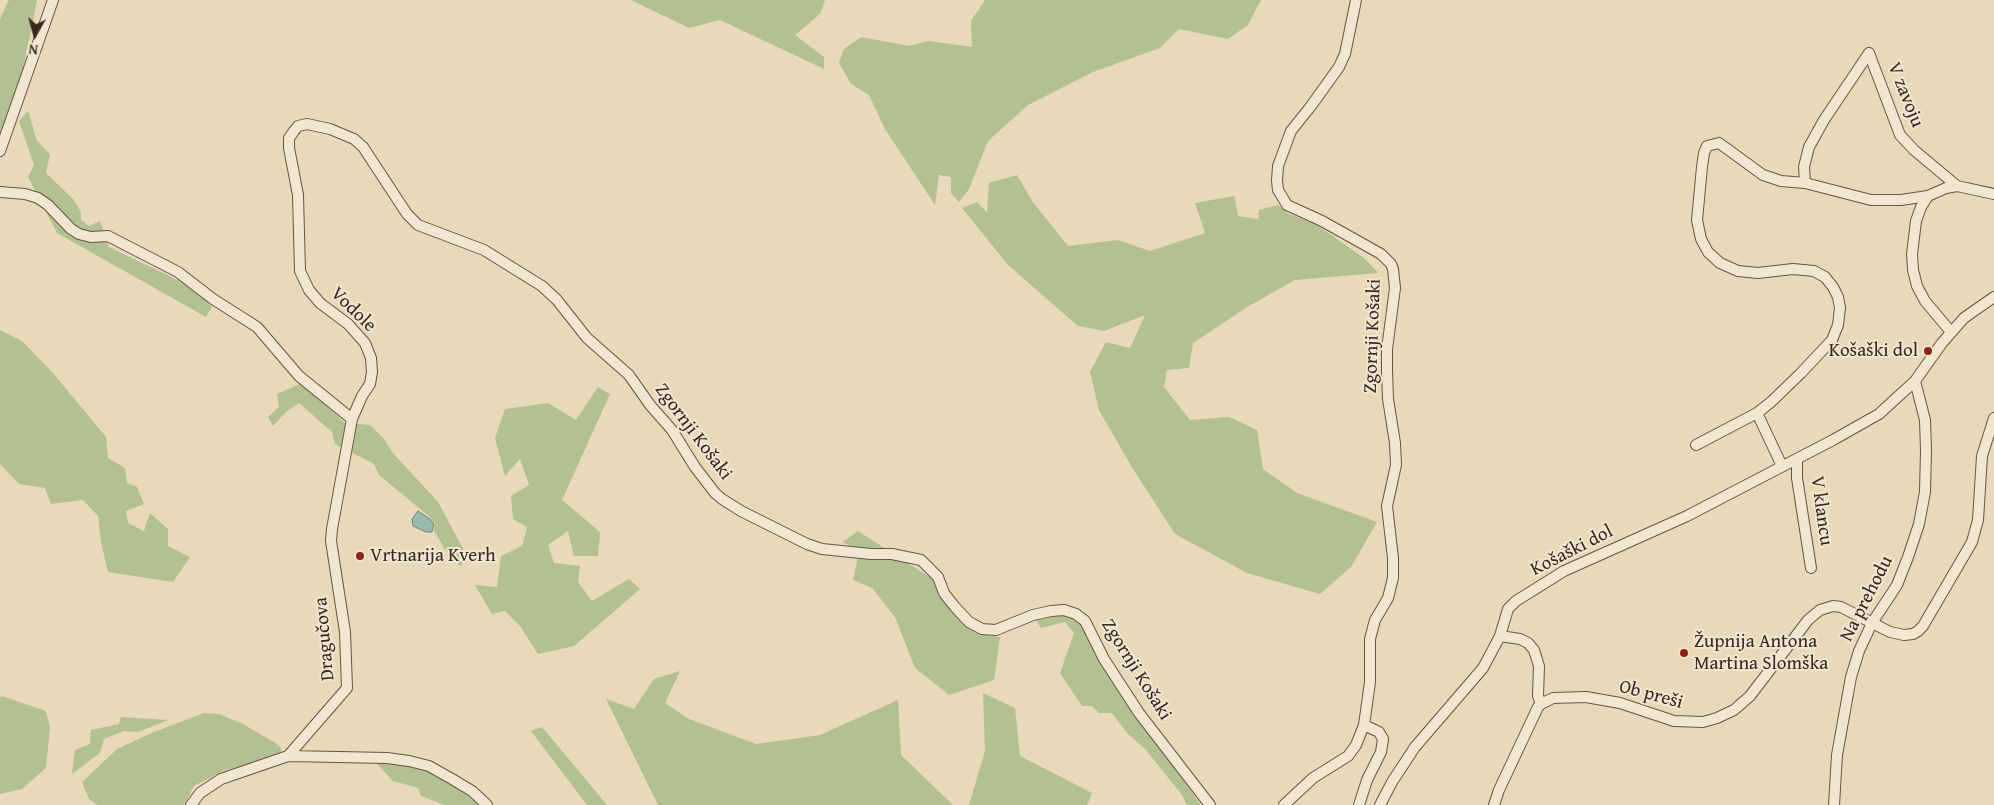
<!DOCTYPE html>
<html>
<head>
<meta charset="utf-8">
<style>
  body { margin:0 }
  #map { position:relative; width:1994px; height:805px; overflow:hidden; background:#e8d9b8; font-family:"Gentium Book Plus",serif }
  canvas { display:block }
  .north { position:absolute; left:10px; top:10px; width:50px; height:50px; -webkit-text-stroke:4px #f0e6d1; paint-order:stroke; rotate:187deg; font-size:14px; font-weight:700; line-height:20px; text-align:center; color:#3a281e }
  .north::after { content:''; display:block; margin:auto; width:18px; height:22px; background:#3a281e; clip-path:polygon(50% 0,100% 100%,50% 72%,0 100%) }
</style>
</head>
<body>
<div id="map">
<canvas width="1994" height="805"></canvas>
<div class="north">N</div>
</div>
<script>
const ctx = document.querySelector('canvas').getContext('2d');
ctx.lineJoin = 'round';
function paint(path, color) { ctx.fillStyle = color; ctx.fill(path, 'evenodd'); }
const shape = rows => new Path2D(rows.map(r => 'M' + r).join(''));
function strokePath(path, color, width, dash) { ctx.strokeStyle = color; ctx.lineWidth = width; ctx.lineCap = dash ? 'butt' : 'round'; ctx.setLineDash(dash || []); ctx.stroke(path); }
function write(font, color, halo, rows, align = 'center') {
  ctx.font = font + ' "Gentium Book Plus",serif'; ctx.lineWidth = 4; ctx.setLineDash([]); ctx.textBaseline = 'middle'; ctx.strokeStyle = halo; ctx.fillStyle = color; for (const [text, x, y, turn = 0] of rows) {
    ctx.save(); ctx.translate(x, y); ctx.rotate((+turn || 0) * Math.PI / 180); ctx.textAlign = isNaN(turn) ? turn : align; if (halo) ctx.strokeText(text, 0, 0); ctx.fillText(text, 0, 0); ctx.restore();
  }
}
const green = shape([
  [9,0,37,0,18,95,0,140,0,19],
  [631,0,825,0,820,14,795,35,824,57,824,69,720,20,689,28],
  [985,0,1261,0,1248,25,1228,39,1179,29,1160,48,1093,72,1028,105,988,141,969,189,959,202,951,193,951,177,939,175,935,205,885,129,869,95,851,84,839,63,844,49,861,37,909,46,929,41,972,47,971,21],
  [28,111,37,141,50,154,46,173,74,200,81,212,81,220,89,226,100,221,109,247,194,288,212,307,206,317,57,233,28,177,34,165,19,121],
  [1017,175,1032,201,1068,246,1118,240,1150,251,1205,233,1195,203,1234,196,1238,216,1258,219,1259,210,1278,205,1287,213,1317,225,1364,258,1378,273,1295,280,1247,307,1193,343,1189,368,1167,370,1164,387,1190,420,1229,417,1257,430,1263,469,1297,493,1377,522,1351,567,1320,594,1247,573,1175,534,1133,469,1099,410,1090,372,1106,342,1130,348,1145,315,1104,331,1078,326,1008,265,962,208,977,202,987,212,989,183],
  [0,330,22,341,53,373,106,437,108,458,125,468,127,483,137,487,144,504,126,511,128,523,144,531,150,513,168,529,168,546,190,557,173,582,108,572,101,542,98,516,83,500,51,504,45,488,19,484,0,464],
  [302,383,345,423,370,425,384,439,392,452,438,502,468,558,460,566,444,548,434,531,435,525,430,517,379,475,374,464,335,444,332,432,299,403,286,412,273,426,268,417,279,407,277,394],
  [598,387,610,394,562,500,600,532,598,556,574,556,568,531,548,545,554,563,580,566,578,582,592,601,629,579,640,589,574,646,538,654,520,626,505,611,492,614,475,585,497,587,501,556,522,546,527,527,513,519,511,496,529,485,520,459,505,476,495,438,505,409,548,403,576,420],
  [858,531,931,578,953,611,967,626,979,634,1000,637,994,680,949,695,915,668,895,617,872,588,853,580,859,552,843,542],
  [1056,614,1074,617,1084,624,1163,751,1201,805,1187,805,1182,795,1145,749,1127,733,1112,713,1099,713,1092,706,1082,706,1060,673,1074,633,1065,622,1041,628,1036,620],
  [680,671,665,703,689,719,756,744,820,735,898,700,901,755,953,805,658,805,606,699,634,709,654,679],
  [983,693,1015,708,1020,756,1092,793,1087,805,969,805,985,751],
  [2,696,46,711,50,727,46,768,22,789,0,794,0,697],
  [204,713,219,714,243,724,277,744,281,748,281,752,280,755,223,771,194,786,184,805,97,805,89,799,82,782,117,749,154,732],
  [121,717,168,720,138,732,124,731,104,739,100,753,72,774,75,750,90,744,91,730,119,724],
  [542,727,607,805,587,805,531,731],
  [399,761,440,776,480,805,445,805,421,796,418,788,393,781,377,764]
]);
const water = shape([
  [418,511,430,519,434,525,432,532,426,532,413,526,412,519,418,511]
]);
const minor = shape([
  [0,151,53,0],
  [1805,183,1804,167,1809,147,1824,120,1869,53,1900,135,1914,150,1957,186],
  [0,192,25,194,38,198,48,205,71,229,79,234,91,237,108,236,178,272,213,299,257,327,299,376,352,419],
  [1928,196,1921,207,1916,221,1912,254,1913,270,1917,286,1925,301,1951,332],
  [1696,445,1757,413],
  [1797,459,1797,478,1811,568],
  [1782,466,1757,413,1771,402,1801,373,1832,340,1838,325,1840,308,1838,297,1833,287,1825,277,1814,271,1793,269,1758,273,1738,271,1720,263,1708,252,1701,239,1697,220,1702,167,1704,153,1707,146,1719,143,1763,175,1781,181,1805,183,1871,200,1901,200,1928,196,1946,188,1957,186,1994,194],
  [1500,636,1520,639,1528,643,1534,650,1539,666,1538,696,1541,704],
  [288,756,387,758,409,761,429,766,452,779,472,791,487,805],
  [191,805,200,793,221,779,288,756,347,688,345,632,331,541,332,529,352,419,362,396,370,384,372,372,371,358,365,343,348,324,320,303,309,290,300,271,298,195,289,148,289,138,294,131,298,126,307,124,330,129,354,139,363,147,407,214,418,225,484,250,542,286,557,300,587,338,629,375,650,405,672,430,695,467,715,493,722,499,741,511,807,544,822,549,871,554,892,554,921,560,938,577,944,593,955,607,969,622,982,629,996,630,1033,615,1051,611,1064,610,1076,614,1085,621,1104,659,1139,713,1210,805],
  [1284,805,1313,778,1348,756,1356,745,1364,725,1370,682,1370,639,1375,620,1388,598,1393,578,1393,558,1387,506,1396,465,1395,443,1388,399,1387,371,1387,349,1395,288,1393,269,1391,264,1381,254,1322,221,1287,205,1278,190,1277,181,1278,166,1291,131,1311,106,1339,67,1345,54,1356,0],
  [1359,805,1367,780,1381,752,1383,739,1379,732,1364,725],
  [1380,805,1392,782,1415,747,1483,668,1500,636,1508,609,1516,601,1564,571,1687,516,1833,440,1879,414,1915,381,1942,343,1964,318,1994,297],
  [1494,805,1499,790,1538,707,1541,704,1553,698,1586,697,1620,703,1674,721,1703,722,1717,718,1734,710,1750,696,1808,620,1820,610,1833,606,1841,607,1890,632,1904,635,1913,634,1918,631,1923,626,1972,542,1978,520,1982,456,1994,418],
  [1834,805,1837,755,1851,677,1859,651,1872,623,1897,585,1908,557,1919,524,1925,492,1926,450,1925,420,1915,381]
]);
const markers = [
  [1928,351,5,"#8f2418"],
  [360,556,5,"#8f2418"],
  [1684,653,5,"#8f2418"]
];
const streetNames = [
  ["V zavoju",1905,95,68],
  ["Vodole",353,310,44],
  ["Zgornji Košaki",1373,336,-88],
  ["Zgornji Košaki",693,432,53],
  ["V klancu",1821,511,82],
  ["Košaški dol",1572,551,-27],
  ["Na prehodu",1867,599,-63],
  ["Dragučova",325,639,-95],
  ["Zgornji Košaki",1136,670,58],
  ["Ob preši",1651,695,15]
];
const poiNames = [
  ["Košaški dol",1918,351,"right"],
  ["Vrtnarija Kverh",370,556],
  ["Župnija Antona",1694,642],
  ["Martina Slomška",1694,664]
];
paint(green, '#b3c091');
paint(water, '#97baac');
strokePath(water, '#728073', 1);
strokePath(minor, '#665444', 12);
strokePath(minor, '#f0e6d1', 10);
for (const [x, y, r, color] of markers) { const dot = new Path2D(); dot.arc(x, y, r, 0, 2 * Math.PI); ctx.fillStyle = color; ctx.fill(dot); strokePath(dot, '#f0e6d1', 2); }
write('19px', '#3a281e', '#f0e6d1', streetNames);
write('19px', '#3a281e', '#f0e6d1', poiNames, 'left');
</script>
</body>
</html>
